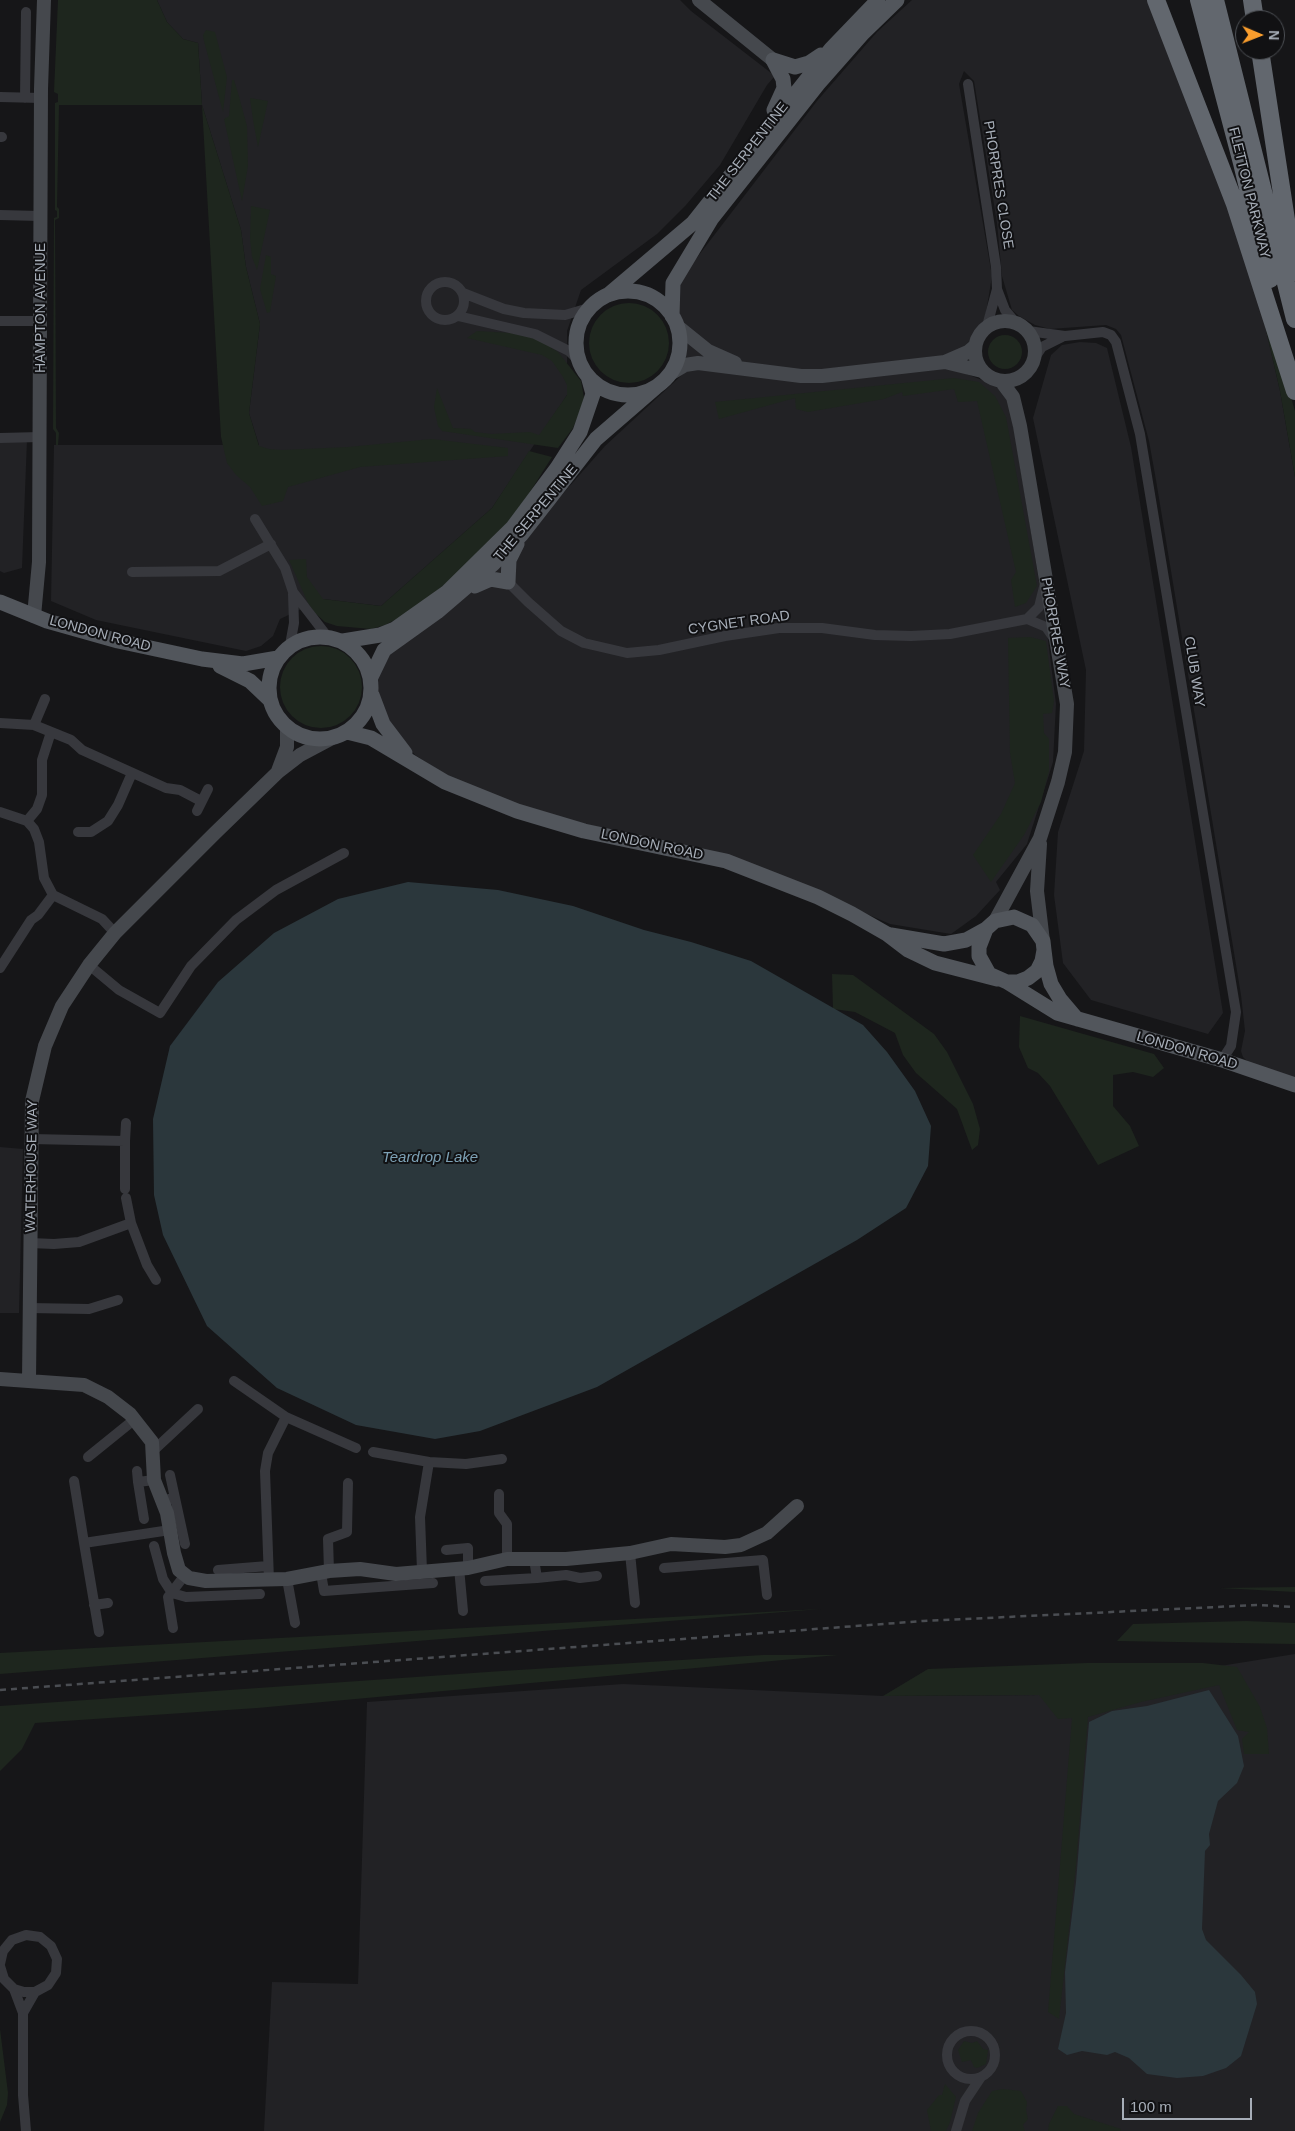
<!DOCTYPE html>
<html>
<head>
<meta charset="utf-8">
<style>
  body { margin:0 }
  #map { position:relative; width:1295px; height:2131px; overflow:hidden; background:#161618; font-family:Arial,sans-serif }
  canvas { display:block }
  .north { position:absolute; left:1235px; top:10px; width:50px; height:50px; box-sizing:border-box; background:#111113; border:1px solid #4d5055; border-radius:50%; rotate:91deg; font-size:14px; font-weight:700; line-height:20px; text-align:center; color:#a7aeb8 }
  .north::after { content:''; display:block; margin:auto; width:18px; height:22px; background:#f99d2d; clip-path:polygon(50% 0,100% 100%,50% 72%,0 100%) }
  .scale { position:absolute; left:1122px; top:2098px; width:130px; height:22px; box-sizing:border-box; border:2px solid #a7aeb8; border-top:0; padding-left:6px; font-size:15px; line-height:18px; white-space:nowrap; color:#a7aeb8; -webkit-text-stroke:4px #111113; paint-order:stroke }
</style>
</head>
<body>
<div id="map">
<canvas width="1295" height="2131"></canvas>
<div class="north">N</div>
<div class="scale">100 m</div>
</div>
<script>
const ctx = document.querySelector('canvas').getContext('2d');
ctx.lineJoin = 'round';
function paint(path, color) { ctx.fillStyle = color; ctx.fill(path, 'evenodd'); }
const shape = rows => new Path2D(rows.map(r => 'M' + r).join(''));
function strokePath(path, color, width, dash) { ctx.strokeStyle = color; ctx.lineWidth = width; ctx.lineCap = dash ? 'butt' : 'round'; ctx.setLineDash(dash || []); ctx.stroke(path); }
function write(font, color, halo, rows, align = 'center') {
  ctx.font = font + ' Arial,sans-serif'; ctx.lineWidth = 4; ctx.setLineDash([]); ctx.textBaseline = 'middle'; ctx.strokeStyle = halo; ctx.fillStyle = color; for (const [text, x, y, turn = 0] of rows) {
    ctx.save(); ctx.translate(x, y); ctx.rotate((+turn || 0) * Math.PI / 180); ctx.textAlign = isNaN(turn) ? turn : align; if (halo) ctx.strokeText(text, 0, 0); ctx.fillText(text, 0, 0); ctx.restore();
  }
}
const built = shape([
  [157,0,680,0,691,11,775,76,767,85,720,165,686,205,657,234,581,290,567,331,567,395,492,508,381,606,323,599,280,619,273,636,261,646,246,651,96,620,51,601,54,445,259,445,249,413,260,324,246,267,241,230,202,105,198,43,183,39,167,22],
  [912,0,1150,0,1250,260,1280,391,1295,477,1295,1078,1248,1062,1243,1057,1241,1051,1245,1031,1241,995,1156,480,1149,441,1121,335,1116,329,1106,325,1050,329,1035,325,1019,316,1012,310,1002,276,997,223,974,81,964,71,959,84,992,276,985,319,971,344,965,346,964,373,995,385,1007,396,1011,410,1046,624,1056,704,1053,762,1027,844,996,882,1000,890,976,916,951,934,890,924,749,863,547,815,455,781,415,755,386,720,378,692,378,676,383,662,394,649,530,531,605,446,685,372,686,345,678,311,679,281,817,101,877,32],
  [1080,342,1096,343,1107,348,1131,447,1223,1013,1208,1034,1091,1000,1063,963,1054,895,1058,832,1084,751,1086,670,1033,418,1051,355,1062,345],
  [27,440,22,568,4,573,0,571,0,441],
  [0,1147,23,1149,19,1313,0,1313],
  [1295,1654,1295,2131,264,2131,272,1982,358,1984,367,1702,623,1684,883,1696,1039,1695]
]);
const green = shape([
  [58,0,157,0,167,22,183,39,198,43,202,105,241,230,246,267,260,324,249,413,259,446,269,449,282,450,348,447,432,439,508,448,508,456,360,467,288,487,283,501,262,506,250,487,236,475,227,463,221,437,202,105,59,105,57,207,59,209,59,218,55,220,56,428,59,433,58,445,56,445,56,433,53,429,54,218,57,217,57,211,55,210,55,103,58,102,58,94,54,92],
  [206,30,215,32,227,77,223,112,204,41,203,35],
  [232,80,234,80,238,93,247,126,248,166,242,201,224,119,229,116],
  [250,98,268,101,258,147,253,120],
  [251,206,270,210,257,270,252,257,250,238],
  [266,255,271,257,271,274,276,276,270,312,267,313,260,289],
  [1250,260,1295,411,1295,477,1280,391],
  '589 343a40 40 0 1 1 80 0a40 40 0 1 1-80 0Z',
  [477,331,512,333,538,339,558,352,581,381,584,398,580,411,573,428,558,448,442,431,438,426,434,407,437,388,453,428,471,429,475,432,491,434,530,432,539,435,567,395,567,385,563,377,552,361,542,355,467,338],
  '988 352a17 17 0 1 1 34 0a17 17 0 1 1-34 0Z',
  [954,378,979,382,995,396,1006,417,1037,586,1026,603,1015,607,1011,580,1016,572,977,401,958,402,954,389,903,396,902,392,884,399,808,412,796,409,795,398,719,419,715,402],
  [529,451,552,457,528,495,508,522,462,570,414,610,385,625,371,629,337,626,325,622,315,613,308,603,289,560,306,559,307,577,323,599,381,606,492,508],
  [1030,637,1046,641,1054,701,1052,713,1043,714,1044,733,1049,739,1049,771,1041,802,1024,835,991,882,973,855,1001,814,1015,783,1010,753,1008,638],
  '280 687a41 41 0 1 1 82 0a41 41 0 1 1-82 0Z',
  [832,974,853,975,934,1034,947,1052,973,1104,980,1129,978,1145,972,1150,957,1109,916,1073,903,1055,895,1033,855,1012,833,1009],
  [1020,1016,1154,1054,1164,1068,1153,1077,1133,1072,1113,1075,1113,1106,1130,1126,1139,1146,1098,1165,1050,1086,1038,1073,1028,1068,1019,1047],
  [1295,1587,1295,1592,1220,1588],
  [821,1609,0,1674,0,1653],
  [1246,1621,1295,1623,1295,1644,1117,1641,1133,1624],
  [763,1655,838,1655,257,1708,35,1723,22,1749,0,1771,0,1706,502,1671],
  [1087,1663,1203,1663,1237,1667,1260,1707,1267,1728,1269,1754,1244,1754,1242,1739,1249,1732,1237,1730,1219,1685,1141,1702,1088,1717,1076,1866,1059,2019,1048,2012,1072,1718,1058,1719,1039,1695,883,1696,928,1669],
  [0,2029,8,2093,7,2105,0,2122],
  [964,2041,972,2043,977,2041,983,2049,988,2050,986,2064,977,2068,974,2067,971,2060,962,2062,958,2050],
  [945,2084,956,2097,950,2122,946,2131,931,2131,927,2110,939,2095,942,2095],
  [1003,2089,1021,2091,1027,2102,1026,2110,1028,2119,1023,2125,1025,2131,972,2131,978,2113,992,2091],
  [1058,2106,1067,2106,1074,2114,1121,2129,1120,2131,1048,2131,1049,2124]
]);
const water = shape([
  [408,882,498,890,573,906,644,930,691,942,751,961,863,1025,887,1052,915,1091,931,1126,928,1166,906,1208,857,1240,597,1387,480,1431,435,1439,356,1425,277,1388,207,1326,163,1235,154,1195,153,1119,170,1046,218,982,274,933,338,899],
  [1209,1690,1238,1736,1244,1766,1237,1783,1218,1801,1209,1834,1210,1845,1205,1851,1202,1929,1206,1940,1241,1975,1255,1992,1257,2004,1241,2056,1226,2068,1203,2076,1177,2078,1147,2074,1129,2058,1115,2052,1107,2055,1082,2051,1067,2055,1058,2049,1066,2013,1065,1972,1076,1882,1089,1722,1112,1711,1147,1706]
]);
const street = shape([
  [968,84,996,267,997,289,987,326],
  [0,97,41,98],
  [25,98,26,12],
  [0,137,2,137],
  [0,215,40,216],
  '426 301a19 19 0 1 1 38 0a19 19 0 1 1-38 0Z',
  [997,289,1005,310,1016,323],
  [463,293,504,309,524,313,565,315,589,308],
  [458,316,535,334,569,351,580,362],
  [0,321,42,321],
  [1028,331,1065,336,1103,332,1111,335,1116,342,1140,434,1236,1012,1231,1046,1222,1060],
  [1034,359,1042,347,1062,337],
  [0,438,40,437],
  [255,519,285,568,293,592,327,636],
  [132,572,219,571,271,544],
  [508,582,528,602,561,631,584,643,627,653,659,650,725,636,779,628,822,628,875,635,911,636,950,634,1027,619,1039,607,1044,587],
  [1027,619,1046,627,1055,640],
  [290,645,294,623,293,594],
  [0,723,34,725,71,740,82,750,166,788,180,790,201,801],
  [34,725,45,699],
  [197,811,208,789],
  [0,812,27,821,34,829,39,842,44,878,53,895,102,919,115,933],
  [27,821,37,809,42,795,42,760,51,732],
  [78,832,91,832,108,821,118,805,132,773],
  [89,965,119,990,160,1013,191,966,236,920,276,890,344,853],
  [0,968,31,920,38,915,53,895],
  [31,1139,125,1141,126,1123],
  [125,1189,125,1141],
  [131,1223,147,1265,156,1280],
  [30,1243,54,1244,79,1242,131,1223,126,1198],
  [29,1308,89,1309,118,1300],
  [234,1381,286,1417,268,1453,265,1471,269,1580],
  [286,1417,356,1448],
  [154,1450,198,1409],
  [373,1452,429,1462,420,1517,422,1571],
  [88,1457,135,1419],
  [429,1462,466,1464,502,1459],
  [137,1471,138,1482],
  [74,1481,84,1543,170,1530],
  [499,1494,499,1513,507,1524,507,1559],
  [175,1498,185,1544],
  [169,1499,175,1498,170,1475],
  [144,1519,138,1482,154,1480],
  [84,1543,99,1632],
  [154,1546,163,1579,172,1593,186,1597,260,1594],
  [446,1550,468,1548,468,1568],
  [630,1553,635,1603],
  [459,1568,463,1611],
  [664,1568,763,1560,767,1595],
  [218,1570,268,1566],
  [329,1571,328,1539,347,1532,348,1483],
  [321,1573,324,1591,433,1583],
  [537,1578,566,1575,580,1578,597,1576],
  [287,1579,295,1623],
  [485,1581,537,1578,534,1559],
  [94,1605,108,1603],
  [173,1628,168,1597,185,1575],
  [0,1964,3,1951,12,1940,26,1935,40,1937,51,1946,57,1959,56,1973,48,1985,35,1992,24,1992,14,1989,4,1979,0,1966],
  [14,1989,23,2013,23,2095,26,2131],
  [23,2013,35,1992],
  '947 2055a24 24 0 1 1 48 0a24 24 0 1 1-48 0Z',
  [956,2131,965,2101,981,2077]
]);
const secondary = shape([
  [699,0,773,60],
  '975 351a30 30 0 1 1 60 0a30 30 0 1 1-60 0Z',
  [677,326,708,351,735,363],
  [945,362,982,371],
  [670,374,685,365,698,363,801,376,822,376,945,362,968,352,975,346],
  [34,616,39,562,41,89,44,0],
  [278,771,287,747,287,727],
  [1040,844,1037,891,1043,941],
  [995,921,1040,838,1058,782,1065,752,1067,704,1020,426,1013,397,1001,381],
  [0,1379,84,1385,108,1397,130,1414,152,1442,154,1480,167,1513,174,1553,179,1570,189,1578,206,1581,287,1579,329,1571,360,1569,396,1574,468,1568,507,1559,566,1559,630,1553,671,1544,725,1547,741,1545,767,1533,797,1506],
  [29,1380,32,1101,45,1046,62,1006,89,965,115,933,215,833,278,772,300,755,332,738]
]);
const primary = shape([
  [773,60,783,79,784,88,774,110],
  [773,60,795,67,809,63,821,55],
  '576 343a52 52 0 1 1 104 0a52 52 0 1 1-104 0Z',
  [608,295,693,223,831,49,878,0],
  [672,316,673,283,712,218,818,84,863,33,897,0],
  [475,586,491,579,508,582,509,560,517,544],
  [0,602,47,621,118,641,202,659,243,664,278,658],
  '269 688a51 51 0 1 1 102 0a51 51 0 1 1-102 0Z',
  [343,641,380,635,395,629,446,593,513,527,557,468,580,432,593,394,588,376],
  [220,666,250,681,270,700],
  [371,677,384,650,437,612,493,564,522,534,596,439,656,387],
  [372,695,383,724,405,753],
  [347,732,371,738,445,782,517,811,584,831,726,861,818,897,852,914,887,934,908,950,935,963,997,979],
  [891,935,944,944,966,940,986,929],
  [1044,950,1042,961,1037,971,1028,978,1018,982,1007,982,989,974,979,956,979,947,986,929,995,921,1014,917,1032,925,1043,941,1044,950,1046,966,1051,984,1060,999,1077,1019],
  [1007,982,1057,1013,1222,1060,1295,1085]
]);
const highway = shape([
  [1156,0,1235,204,1295,391],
  [1199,0,1242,163,1270,279],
  [1215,0,1295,319],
  [1252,0,1255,20],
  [1260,50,1294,272]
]);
const rail = shape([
  [0,1690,923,1621,1258,1605,1295,1607]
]);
const streetNames = [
  ["THE SERPENTINE",748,152,-52],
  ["PHORPRES CLOSE",998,185,81],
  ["FLETTON PARKWAY",1249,193,76],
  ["HAMPTON AVENUE",41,308,-90],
  ["THE SERPENTINE",536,513,-50],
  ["CYGNET ROAD",739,623,-8],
  ["PHORPRES WAY",1055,633,80],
  ["LONDON ROAD",100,634,15],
  ["CLUB WAY",1194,672,81],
  ["LONDON ROAD",652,845,12],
  ["LONDON ROAD",1187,1051,16],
  ["WATERHOUSE WAY",32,1166,-89]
];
const waterNames = [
  ["Teardrop Lake",430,1158]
];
paint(built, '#222225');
paint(green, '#1e261e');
paint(water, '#2b373c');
strokePath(street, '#37383d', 10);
strokePath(secondary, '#45484d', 14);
strokePath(primary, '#52565c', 15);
strokePath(highway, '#62676e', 18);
strokePath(rail, '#4a4d52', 2.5, [6, 5]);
write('14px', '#a7aeb8', '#111113', streetNames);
write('italic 15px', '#7da1b5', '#111113', waterNames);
</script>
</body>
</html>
